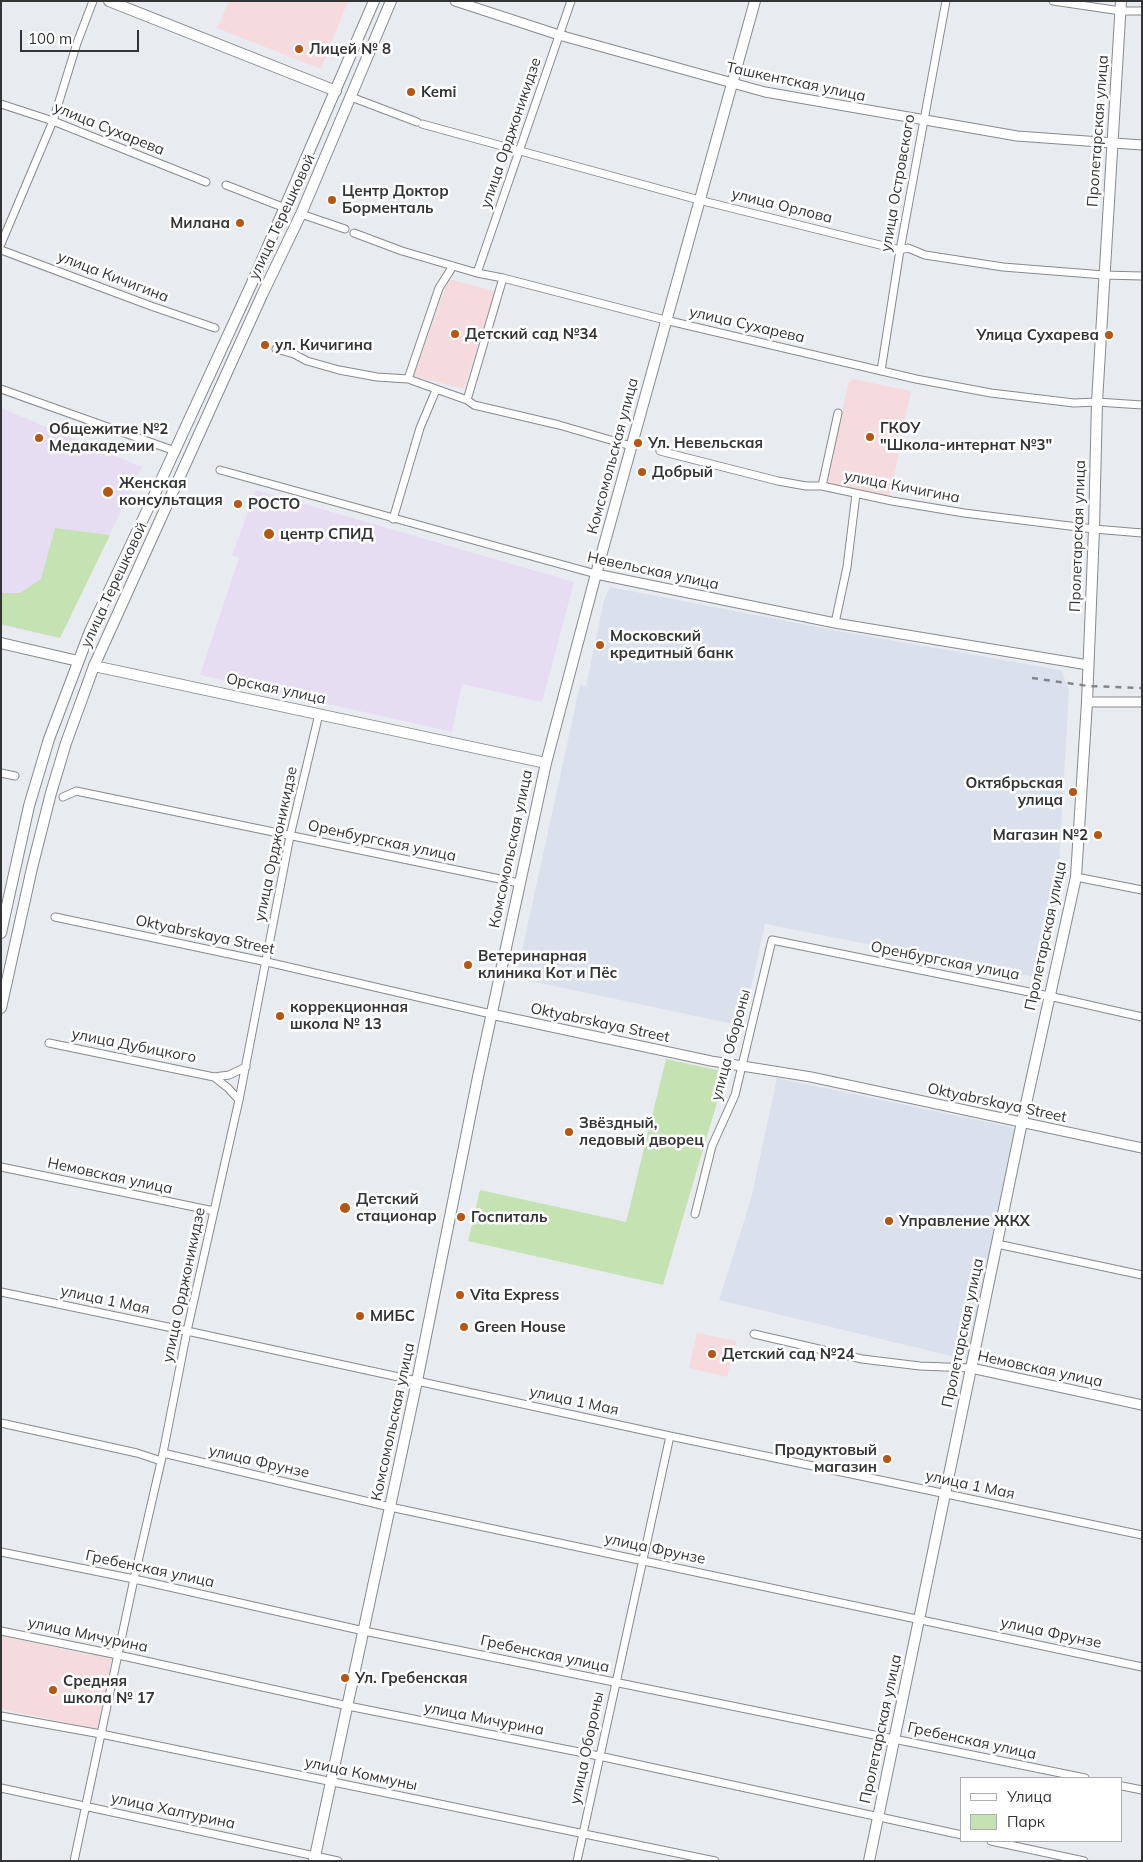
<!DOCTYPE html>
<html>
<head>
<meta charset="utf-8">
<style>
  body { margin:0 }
  #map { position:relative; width:1143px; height:1862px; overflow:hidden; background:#e8ecf1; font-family:Mulish,sans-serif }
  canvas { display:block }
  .frame { position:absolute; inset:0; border:2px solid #333436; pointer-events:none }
  .legend { position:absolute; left:960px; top:1777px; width:162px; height:65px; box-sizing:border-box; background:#fff; border:1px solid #adaeaf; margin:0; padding:6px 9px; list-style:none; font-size:15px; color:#333436 }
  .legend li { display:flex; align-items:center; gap:10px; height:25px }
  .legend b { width:25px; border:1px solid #adaeaf }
  .scale { position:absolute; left:20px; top:30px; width:119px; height:22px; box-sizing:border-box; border:2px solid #333436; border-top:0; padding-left:6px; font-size:15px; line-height:18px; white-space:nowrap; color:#333436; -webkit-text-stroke:4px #fff; paint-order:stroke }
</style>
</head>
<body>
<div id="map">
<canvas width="1143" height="1862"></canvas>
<div class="frame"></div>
<ul class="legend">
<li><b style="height:6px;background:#fff"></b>Улица</li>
<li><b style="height:14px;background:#c5e3b2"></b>Парк</li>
</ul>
<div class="scale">100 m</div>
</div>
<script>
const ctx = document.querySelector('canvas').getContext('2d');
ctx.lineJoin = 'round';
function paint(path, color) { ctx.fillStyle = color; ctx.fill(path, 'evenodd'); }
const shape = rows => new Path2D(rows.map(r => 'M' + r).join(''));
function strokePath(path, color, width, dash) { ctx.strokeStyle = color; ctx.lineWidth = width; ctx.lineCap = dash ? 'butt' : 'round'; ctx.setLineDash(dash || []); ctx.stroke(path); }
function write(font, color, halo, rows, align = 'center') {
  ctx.font = font + ' Mulish,sans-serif'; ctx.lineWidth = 5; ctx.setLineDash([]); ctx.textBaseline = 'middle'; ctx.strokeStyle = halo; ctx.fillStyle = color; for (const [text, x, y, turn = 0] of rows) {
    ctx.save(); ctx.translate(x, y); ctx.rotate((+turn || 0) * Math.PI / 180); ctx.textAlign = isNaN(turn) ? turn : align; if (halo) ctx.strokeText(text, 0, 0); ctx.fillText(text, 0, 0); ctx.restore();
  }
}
const built = shape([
  [610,587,844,632,1061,670,1069,690,1059,863,1054,909,1040,978,765,924,743,1026,516,978,580,685,586,686,604,600],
  [777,1078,1015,1128,968,1360,719,1300,751,1199]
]);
const education = shape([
  [229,1,348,1,321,69,217,28],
  [448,279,495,291,464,389,414,376],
  [853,379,911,391,890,496,828,483,848,383],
  [697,1333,736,1341,727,1377,689,1368],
  [1,1636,91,1655,92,1653,112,1657,97,1729,1,1709]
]);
const medical = shape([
  [1,408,142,467,60,638,1,625],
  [256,490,574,582,542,702,462,684,452,732,200,675,239,558,232,555]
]);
const green = shape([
  [55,528,110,535,60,638,1,624,1,593,20,593,41,579],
  [666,1059,726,1072,663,1285,468,1241,480,1190,626,1222]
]);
const minor = shape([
  [1053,1,1121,11,1142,11],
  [351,97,417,122],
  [1,104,53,121,206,182],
  [422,124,699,200,900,250,908,248,925,255,1003,267,1104,275,1142,276],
  [226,185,285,208],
  [301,214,345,229],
  [354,233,402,251,477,273,503,278,665,320,916,379,991,393,1074,403,1097,402,1142,405],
  [1,244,53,121,77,43,93,1],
  [1,250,151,306,215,328],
  [477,273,571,1],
  [276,349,294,354,307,361,339,370,377,377,408,379,467,400,474,405,559,425,631,446],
  [881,371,900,250,946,1],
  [408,379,439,288,453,266],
  [1,389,175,451],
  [467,400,503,278],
  [660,451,778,481,806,486,822,486,892,501,964,513,1094,529,1142,533],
  [220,470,596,574],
  [822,486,838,413],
  [393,519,420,428,436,390],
  [835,623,847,567,856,494],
  [1,773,15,776],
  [63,797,76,791,519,883],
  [1076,877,1142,890],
  [55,917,267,962,491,1014],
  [49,1043,214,1077,229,1075,246,1067],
  [214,1077,228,1088,239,1100],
  [1,1167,214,1211],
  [695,1214,712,1146,735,1095,772,940,1049,996,1142,1017],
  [997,1244,1142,1275],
  [1,1292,187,1331,670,1436,1142,1535],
  [754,1334,862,1359,920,1366,971,1368],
  [1,1423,137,1453,161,1461],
  [163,1453,390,1507,1142,1667],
  [1,1552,134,1579,364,1631,1085,1778],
  [1,1631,123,1656,348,1706,599,1756,962,1835],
  [1,1716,101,1734,715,1861],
  [1122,1786,1142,1790],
  [1,1788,338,1861],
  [991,1841,1084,1861],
  [74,1861,134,1579,163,1453,187,1331,239,1100,290,836,319,714],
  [577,1861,670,1436]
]);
const tertiary = shape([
  [455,1,559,35,765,92,1017,136,1142,145],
  [596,574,835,623,1088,665],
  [1087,702,1142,702],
  [491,1014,711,1061,811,1077,1142,1148],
  [971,1368,1142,1405]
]);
const secondary = shape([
  [109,1,336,91],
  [1,643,78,661],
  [94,666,546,763],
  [314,1861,417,1381,478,1077,546,763,596,574,755,1],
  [869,1861,1022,1122,1076,877,1087,702,1094,529,1097,402,1121,1]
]);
const primary = shape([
  [1,933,29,806,49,739,90,631,152,500,252,283,374,1],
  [1,1008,32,868,51,793,66,743,94,666,262,295,301,214,391,1]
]);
const rail = shape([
  [1032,678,1088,686,1142,688]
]);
const markers = [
  [299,49,5,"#b65610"],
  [411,92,5,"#b65610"],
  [332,200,5,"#b65610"],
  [240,223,5,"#b65610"],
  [455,334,5,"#b65610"],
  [1109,335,5,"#b65610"],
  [265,345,5,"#b65610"],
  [870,437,5,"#b65610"],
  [39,438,5,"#b65610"],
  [638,443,5,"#b65610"],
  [642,472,5,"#b65610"],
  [108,492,6,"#b65610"],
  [238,504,5,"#b65610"],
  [269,534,6,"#b65610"],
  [600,645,5,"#b65610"],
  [1073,792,5,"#b65610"],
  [1098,835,5,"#b65610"],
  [468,965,5,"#b65610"],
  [280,1016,5,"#b65610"],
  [569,1132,5,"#b65610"],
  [345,1208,6,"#b65610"],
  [461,1217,5,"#b65610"],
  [889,1221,5,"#b65610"],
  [460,1295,5,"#b65610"],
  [360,1316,5,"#b65610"],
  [464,1327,5,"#b65610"],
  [712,1354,5,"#b65610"],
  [887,1459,5,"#b65610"],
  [345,1678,5,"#b65610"],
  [53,1690,5,"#b65610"]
];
const poiNames = [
  ["Лицей № 8",309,49],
  ["Kemi",421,92],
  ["Центр Доктор",342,191],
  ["Борменталь",342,208],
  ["Милана",230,223,"right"],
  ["Детский сад №34",465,334],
  ["Улица Сухарева",1099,335,"right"],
  ["ул. Кичигина",275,345],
  ["ГКОУ",880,428],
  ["\"Школа-интернат №3\"",880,445],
  ["Общежитие №2",49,429],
  ["Медакадемии",49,446],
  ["Ул. Невельская",648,443],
  ["Добрый",652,472],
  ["Женская",119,483],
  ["консультация",119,500],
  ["РОСТО",248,504],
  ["центр СПИД",280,534],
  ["Московский",610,636],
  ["кредитный банк",610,653],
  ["Октябрьская",1063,783,"right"],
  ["улица",1063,800,"right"],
  ["Магазин №2",1088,835,"right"],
  ["Ветеринарная",478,956],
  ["клиника Кот и Пёс",478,973],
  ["коррекционная",290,1007],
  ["школа № 13",290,1024],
  ["Звёздный,",579,1123],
  ["ледовый дворец",579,1140],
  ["Детский",356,1199],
  ["стационар",356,1216],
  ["Госпиталь",471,1217],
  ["Управление ЖКХ",899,1221],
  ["Vita Express",470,1295],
  ["МИБС",370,1316],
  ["Green House",474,1327],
  ["Детский сад №24",722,1354],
  ["Продуктовый",877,1450,"right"],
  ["магазин",877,1467,"right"],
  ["Ул. Гребенская",355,1678],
  ["Средняя",63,1681],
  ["школа № 17",63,1698]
];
const streetNames = [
  ["Ташкентская улица",796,82,12],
  ["улица Сухарева",109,129,22],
  ["Пролетарская улица",1098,131,-86],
  ["улица Орджоникидзе",511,133,-71],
  ["улица Островского",898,183,-80],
  ["улица Орлова",782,206,14],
  ["улица Терешковой",282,217,-65],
  ["улица Кичигина",113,277,21],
  ["улица Сухарева",747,325,13],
  ["Комсомольская улица",613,456,-75],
  ["улица Кичигина",902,487,11],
  ["Пролетарская улица",1078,536,-88],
  ["Невельская улица",653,571,12],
  ["улица Терешковой",114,585,-65],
  ["Орская улица",276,689,12],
  ["Оренбургская улица",382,841,12],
  ["улица Орджоникидзе",276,844,-78],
  ["Комсомольская улица",511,849,-78],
  ["Oktyabrskaya Street",205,935,12],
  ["Пролетарская улица",1046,936,-78],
  ["Оренбургская улица",945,961,11],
  ["Oktyabrskaya Street",600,1023,12],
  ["улица Обороны",731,1045,-75],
  ["улица Дубицкого",134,1046,11],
  ["Oktyabrskaya Street",997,1103,12],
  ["Немовская улица",110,1176,12],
  ["улица Орджоникидзе",184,1285,-78],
  ["улица 1 Мая",105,1300,12],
  ["Пролетарская улица",963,1333,-78],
  ["Немовская улица",1040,1369,12],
  ["улица 1 Мая",574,1401,12],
  ["Комсомольская улица",393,1422,-78],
  ["улица Фрунзе",259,1462,13],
  ["улица 1 Мая",970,1485,12],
  ["улица Фрунзе",655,1549,12],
  ["Гребенская улица",150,1569,12],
  ["улица Фрунзе",1051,1633,12],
  ["улица Мичурина",88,1635,12],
  ["Гребенская улица",545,1654,12],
  ["улица Мичурина",484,1719,11],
  ["Пролетарская улица",881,1729,-78],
  ["Гребенская улица",972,1741,12],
  ["улица Обороны",587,1748,-78],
  ["улица Коммуны",361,1774,12],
  ["улица Халтурина",173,1811,12]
];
paint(built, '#dae1ed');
paint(education, '#f5dade');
paint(medical, '#e6ddf3');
paint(green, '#c5e3b2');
strokePath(minor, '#86898d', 9);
strokePath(tertiary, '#86898d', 11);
strokePath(secondary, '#86898d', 12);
strokePath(primary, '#86898d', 12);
strokePath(minor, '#fff', 7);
strokePath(tertiary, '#fff', 9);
strokePath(secondary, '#fff', 10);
strokePath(primary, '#fff', 10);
strokePath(rail, '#84868a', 2.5, [6, 6]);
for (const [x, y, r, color] of markers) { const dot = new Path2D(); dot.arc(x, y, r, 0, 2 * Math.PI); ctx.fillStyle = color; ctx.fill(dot); strokePath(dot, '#fff', 2); }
write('bold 15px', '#333436', '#fff', poiNames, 'left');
write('15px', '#333436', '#fff', streetNames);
</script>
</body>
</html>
